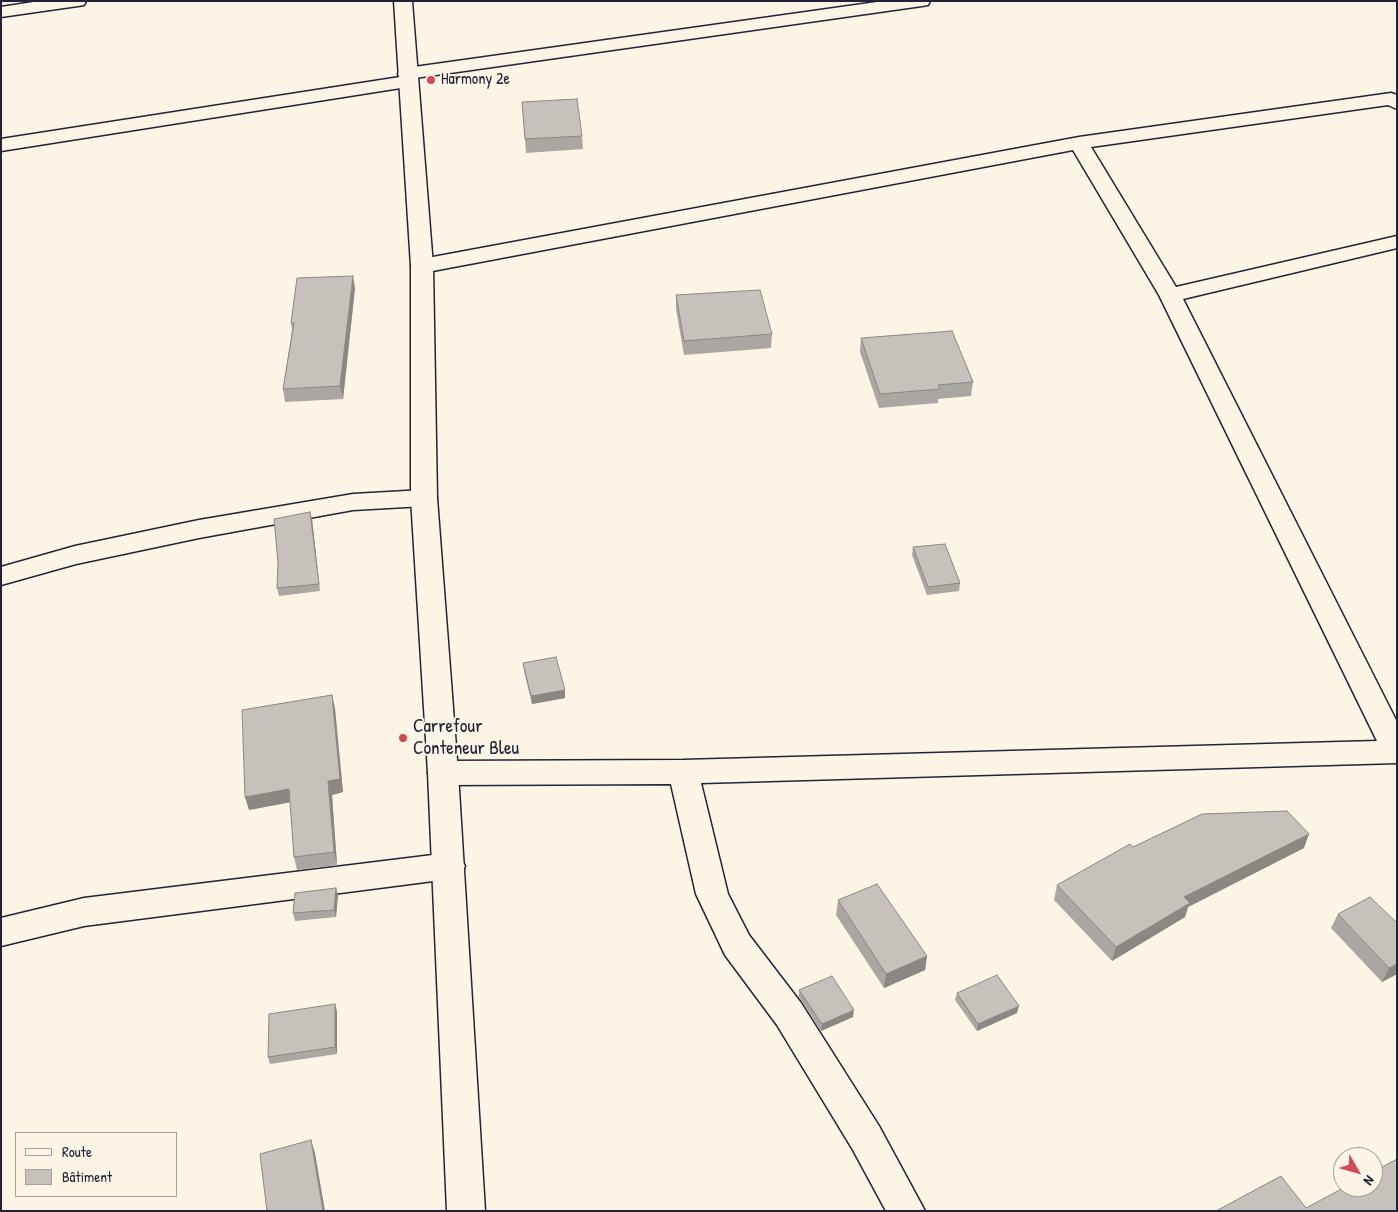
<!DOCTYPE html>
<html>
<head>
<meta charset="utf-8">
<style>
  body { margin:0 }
  #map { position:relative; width:1398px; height:1212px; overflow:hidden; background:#fcf5e5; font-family:"Patrick Hand",sans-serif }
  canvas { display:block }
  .frame { position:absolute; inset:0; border:2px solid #22223b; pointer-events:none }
  .legend { position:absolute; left:15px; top:1132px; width:162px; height:65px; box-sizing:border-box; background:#fcf5e5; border:1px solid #a5a1a1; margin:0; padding:6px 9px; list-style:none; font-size:15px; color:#22223b }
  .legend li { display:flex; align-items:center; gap:10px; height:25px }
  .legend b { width:25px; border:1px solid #a5a1a1 }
  .north { position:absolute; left:1333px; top:1147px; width:50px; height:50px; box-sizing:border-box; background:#fcf5e5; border:1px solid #a5a1a1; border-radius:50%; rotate:128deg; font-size:14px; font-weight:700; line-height:20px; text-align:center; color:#22223b }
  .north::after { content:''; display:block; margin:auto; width:18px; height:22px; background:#d1495b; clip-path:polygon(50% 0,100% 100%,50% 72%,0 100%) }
</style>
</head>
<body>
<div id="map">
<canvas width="1398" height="1212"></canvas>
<div class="frame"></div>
<ul class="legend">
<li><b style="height:6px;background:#fcf5e5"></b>Route</li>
<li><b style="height:14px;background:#c6c1bb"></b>Bâtiment</li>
</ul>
<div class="north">N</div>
</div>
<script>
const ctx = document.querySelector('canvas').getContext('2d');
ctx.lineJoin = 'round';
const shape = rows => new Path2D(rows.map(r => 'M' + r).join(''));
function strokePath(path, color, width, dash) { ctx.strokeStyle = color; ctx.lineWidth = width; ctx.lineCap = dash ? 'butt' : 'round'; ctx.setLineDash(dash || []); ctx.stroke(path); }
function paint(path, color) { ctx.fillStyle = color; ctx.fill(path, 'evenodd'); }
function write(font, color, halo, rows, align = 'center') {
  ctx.font = font + ' "Patrick Hand",sans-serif'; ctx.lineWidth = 4; ctx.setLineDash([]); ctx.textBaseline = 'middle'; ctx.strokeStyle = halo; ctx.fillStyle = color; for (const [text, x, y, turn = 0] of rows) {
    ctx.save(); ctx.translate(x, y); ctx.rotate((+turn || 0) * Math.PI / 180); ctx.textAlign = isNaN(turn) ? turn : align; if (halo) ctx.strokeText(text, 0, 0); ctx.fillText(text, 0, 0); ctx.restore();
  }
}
const street = shape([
  [40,1,86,1,84,5,78,6,1,17,1,7,40,1],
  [884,1,930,1,928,5,922,6,415,78,416,81,414,85,407,87,1,151,1,139,400,77,398,74,400,70,407,68,884,1],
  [1391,93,1397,95,1397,109,1388,105,1091,147,1176,287,1397,236,1397,248,1183,299,1397,722,1397,763,701,783,728,894,749,935,801,1003,879,1126,925,1211,886,1211,853,1150,777,1025,725,955,696,894,671,784,443,785,432,781,428,773,432,765,443,761,683,760,1377,741,1159,295,1073,150,422,273,414,271,411,266,414,261,422,259,1079,137,1391,93],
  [424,490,433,492,437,498,433,504,424,506,353,510,199,538,76,564,1,585,1,567,75,546,199,520,353,494,424,490],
  [449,853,460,857,465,866,460,875,449,879,84,926,1,946,1,918,84,898,449,853]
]);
const secondary = shape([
  [394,1,412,1,433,266,437,498,458,773,485,1211,447,1211,428,773,411,498,411,266,394,1]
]);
const wall = shape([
  [522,102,582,136,583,149,526,153],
  [355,288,343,399,285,402,283,389,292,330,291,323],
  [676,295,772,334,771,348,684,355,676,309],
  [861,338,973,382,971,396,938,399,938,403,879,408,860,352],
  [312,519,320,591,279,596,277,588],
  [913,547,960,583,959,591,927,595,912,555],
  [523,663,565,698,532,704,524,671],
  [332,695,335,709,343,792,332,795,337,865,297,870,294,857,290,802,249,810],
  [1133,847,1304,848,1188,907,1185,917,1112,961,1054,900,1057,885],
  [338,895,336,917,295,921,293,913],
  [838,900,927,956,925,970,884,988,836,915],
  [1338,914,1397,974,1382,982,1331,928],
  [799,990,853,1017,821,1031,799,997],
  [957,993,1017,1013,977,1031,955,1000],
  [337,1011,337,1054,270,1064,268,1057]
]);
const shadedWall = shape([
  [353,276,355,288,343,399,340,386],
  [310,512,312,519,320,591,319,584],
  [565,690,565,698,532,704,531,696],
  [332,695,335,709,343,792,332,795,337,865,334,852,328,781],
  [289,789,292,802,249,810,245,797],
  [1309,834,1304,848,1188,907,1185,917,1112,961,1116,947,1184,897],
  [336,888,338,895,336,917,334,910],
  [927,956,925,970,884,988,886,974],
  [1397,964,1397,974,1382,982,1389,968],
  [335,1004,337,1011,337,1054,335,1047],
  [1019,1006,1017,1013,977,1031,978,1024],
  [854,1010,853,1017,821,1031,822,1024],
  [311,1140,315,1153,325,1211,323,1211]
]);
const building = shape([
  [577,99,582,136,525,139,522,102,577,99],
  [353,276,340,386,283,389,294,323,291,323,297,278,353,276],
  [760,290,772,334,684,341,676,295,760,290],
  [952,331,973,382,938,385,940,389,880,394,861,338,952,331],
  [310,512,319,584,277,588,278,562,274,519,310,512],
  [945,544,960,583,928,587,913,547,945,544],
  [556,657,565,690,531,696,523,663,556,657],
  [332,695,340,779,328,781,334,852,294,857,289,789,245,797,242,710,332,695],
  [1287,811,1309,834,1184,897,1190,903,1116,947,1057,885,1130,844,1133,847,1202,814,1287,811],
  [877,884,927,956,886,974,838,900,877,884],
  [336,888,334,910,293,913,295,893,336,888],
  [1370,897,1397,923,1397,964,1389,968,1338,914,1370,897],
  [997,975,1019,1006,978,1024,957,993,997,975],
  [832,976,854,1010,822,1024,799,990,832,976],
  [335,1004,335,1047,268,1057,269,1014,335,1004],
  [311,1140,323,1211,267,1211,260,1154,311,1140],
  [1397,1159,1397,1211,1216,1211,1281,1176,1306,1208,1345,1187,1373,1187,1373,1172,1397,1159]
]);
const markers = [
  [431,80,5,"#d1495b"],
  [403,738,5,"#d1495b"]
];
const farPoinames = [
  ["Harmony 2e",441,80]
];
const poiNames = [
  ["Carrefour",413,727],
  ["Conteneur Bleu",413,749]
];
strokePath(street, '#22223b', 3);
strokePath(secondary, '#22223b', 3);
paint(street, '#fcf5e5');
paint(secondary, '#fcf5e5');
paint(wall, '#aaa6a1');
paint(shadedWall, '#8b8783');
paint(building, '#c6c1bb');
strokePath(building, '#8b8783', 1);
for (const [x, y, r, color] of markers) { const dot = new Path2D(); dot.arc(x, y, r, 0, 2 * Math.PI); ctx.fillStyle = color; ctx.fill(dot); strokePath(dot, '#fcf5e5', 2); }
write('16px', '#22223b', '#fcf5e5', farPoinames, 'left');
write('19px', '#22223b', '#fcf5e5', poiNames, 'left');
</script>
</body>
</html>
